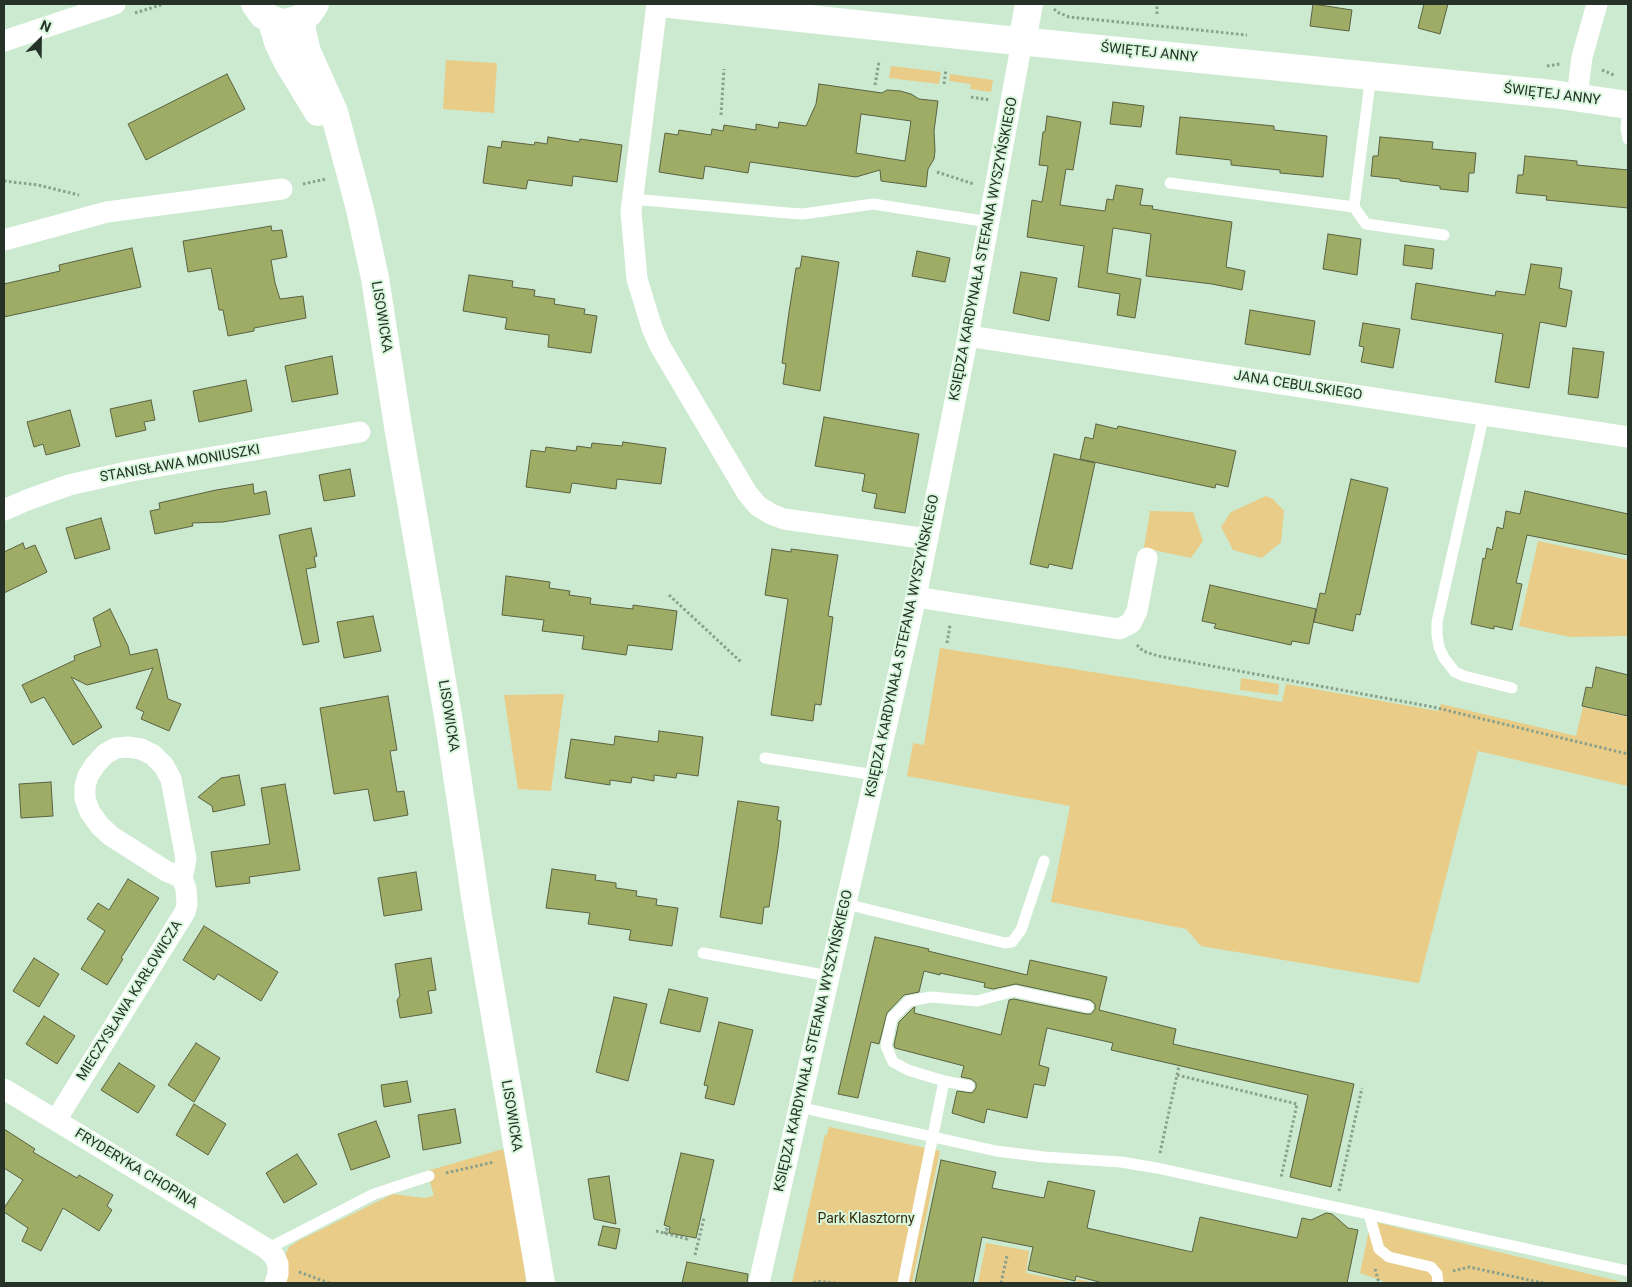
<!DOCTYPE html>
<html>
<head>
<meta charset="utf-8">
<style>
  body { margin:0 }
  #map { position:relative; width:1632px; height:1287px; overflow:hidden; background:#cbeacf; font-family:Roboto,sans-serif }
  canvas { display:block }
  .frame { position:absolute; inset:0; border:5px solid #263228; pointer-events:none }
  .north { position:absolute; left:15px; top:15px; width:50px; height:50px; -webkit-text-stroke:4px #d8f7dc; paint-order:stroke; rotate:23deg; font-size:14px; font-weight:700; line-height:20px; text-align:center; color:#263228 }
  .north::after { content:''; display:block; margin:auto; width:18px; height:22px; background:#263228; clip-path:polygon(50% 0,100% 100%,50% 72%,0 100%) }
</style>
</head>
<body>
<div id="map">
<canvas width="1632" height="1287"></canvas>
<div class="frame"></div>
<div class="north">N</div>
</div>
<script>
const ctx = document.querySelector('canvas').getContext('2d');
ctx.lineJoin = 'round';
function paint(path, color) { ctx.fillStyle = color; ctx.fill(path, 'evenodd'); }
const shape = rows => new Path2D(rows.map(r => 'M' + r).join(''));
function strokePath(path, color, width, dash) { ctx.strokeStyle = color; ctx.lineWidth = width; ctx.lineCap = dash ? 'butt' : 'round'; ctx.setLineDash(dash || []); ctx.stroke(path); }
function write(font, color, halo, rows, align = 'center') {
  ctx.font = font + ' Roboto,sans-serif'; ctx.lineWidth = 4; ctx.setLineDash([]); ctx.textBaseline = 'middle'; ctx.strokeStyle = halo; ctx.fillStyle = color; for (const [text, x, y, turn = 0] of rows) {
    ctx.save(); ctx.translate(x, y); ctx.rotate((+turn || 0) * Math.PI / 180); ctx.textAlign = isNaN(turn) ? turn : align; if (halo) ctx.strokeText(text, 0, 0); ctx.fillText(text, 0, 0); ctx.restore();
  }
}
const green = shape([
  [446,60,497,63,494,113,443,109],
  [891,66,941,72,939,84,889,78],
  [950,74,993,80,991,92,970,89,971,84,949,81],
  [1266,496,1273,499,1284,511,1281,542,1262,558,1233,550,1221,527,1231,512],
  [1150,511,1193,512,1203,541,1191,558,1144,548],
  [1538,541,1628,560,1628,636,1570,637,1519,626],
  [940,648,1282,702,1286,684,1438,711,1441,704,1576,736,1583,707,1628,717,1628,786,1478,751,1419,983,1201,946,1186,929,1051,902,1070,806,907,776,913,743,924,745],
  [1241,678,1279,684,1278,695,1240,690],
  [564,694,551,791,518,789,504,695],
  [829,1127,940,1151,912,1283,792,1283,825,1135,827,1135],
  [503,1149,521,1232,526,1283,285,1283,287,1261,286,1253,289,1247,298,1241,393,1194,424,1198,434,1196,427,1171],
  [1371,1221,1626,1283,1383,1283,1383,1281,1360,1273],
  [986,1243,1029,1251,1026,1273,1075,1283,1078,1279,1095,1283,978,1283]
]);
const building = shape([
  [1313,4,1352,10,1349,31,1310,26,1313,4],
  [1424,4,1448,4,1440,34,1418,28,1424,4],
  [227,74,245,109,146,160,128,124,227,74],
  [819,84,882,93,887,90,900,91,911,94,919,99,938,101,934,131,935,151,934,159,928,169,926,187,881,181,880,170,856,177,750,162,748,173,705,166,703,179,659,172,665,133,678,135,679,130,711,135,712,129,723,131,724,125,756,130,756,124,778,128,779,122,806,126,816,104,819,84],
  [861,114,911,121,905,161,856,153,861,114],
  [1113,102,1144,106,1141,127,1110,124,1113,102],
  [1047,116,1081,122,1073,170,1066,169,1060,205,1105,211,1107,199,1113,200,1116,185,1143,189,1140,205,1153,206,1152,209,1232,222,1226,267,1245,271,1242,290,1212,284,1146,276,1151,234,1113,228,1107,273,1141,279,1135,318,1117,315,1120,294,1078,287,1084,246,1027,237,1032,200,1042,202,1048,166,1039,165,1043,132,1045,132,1047,116],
  [1180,117,1274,126,1274,130,1327,136,1323,177,1280,173,1280,170,1231,165,1231,160,1176,154,1180,117],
  [548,137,579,142,580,139,622,145,617,182,573,176,572,186,528,180,526,189,483,183,488,146,501,148,502,141,534,145,535,142,547,144,548,137],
  [1380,137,1433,142,1432,149,1476,153,1474,173,1469,173,1468,192,1440,189,1440,186,1400,181,1400,179,1371,176,1373,156,1378,156,1380,137],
  [1525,156,1577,161,1577,165,1628,170,1628,208,1546,200,1547,196,1516,193,1518,175,1523,175,1525,156],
  [271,226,272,231,282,230,287,257,271,260,275,283,280,299,303,296,306,318,254,328,254,331,228,336,223,310,219,310,211,268,188,272,183,241,271,226],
  [1328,234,1361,239,1357,275,1323,269,1328,234],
  [1405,245,1434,249,1432,269,1403,265,1405,245],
  [132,248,141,287,4,317,4,284,60,271,59,265,132,248],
  [917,251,950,258,945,282,912,276,917,251],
  [802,256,839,262,820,391,783,384,786,364,782,363,789,312,796,268,800,268,802,256],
  [1531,264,1562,268,1559,288,1572,291,1566,327,1540,322,1529,388,1495,382,1503,334,1411,319,1416,283,1495,296,1496,291,1525,295,1531,264],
  [1021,272,1057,278,1049,321,1013,313,1021,272],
  [469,275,513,281,512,287,535,290,534,296,555,299,554,304,585,309,584,314,597,316,591,353,548,347,549,335,505,329,507,318,463,311,469,275],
  [1250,310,1315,321,1310,355,1245,344,1250,310],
  [1363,323,1400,329,1393,368,1361,362,1364,347,1359,346,1363,323],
  [1573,348,1604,352,1598,398,1568,394,1573,348],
  [332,356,338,394,292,402,285,366,332,356],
  [246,380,252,411,199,422,193,391,246,380],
  [151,400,155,420,144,422,146,430,116,437,110,409,151,400],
  [70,410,80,446,46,455,43,444,34,447,27,422,70,410],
  [824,417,919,434,905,513,874,508,877,494,862,491,865,474,815,466,824,417],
  [1096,424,1117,429,1118,426,1236,451,1228,487,1216,484,1215,488,1080,459,1085,437,1093,439,1096,424],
  [623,442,666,448,661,484,617,479,616,489,572,483,570,493,526,487,531,450,545,452,546,447,576,451,577,446,591,448,592,443,622,446,623,442],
  [1054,454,1095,463,1072,569,1049,564,1048,568,1030,564,1054,454],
  [350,469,355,496,324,501,319,475,350,469],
  [1351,479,1388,488,1360,615,1356,614,1353,631,1314,622,1320,593,1325,594,1351,479],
  [253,484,254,494,266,491,270,514,223,522,192,523,193,526,155,534,150,511,160,509,159,503,216,490,253,484],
  [1525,491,1628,514,1628,555,1527,535,1516,583,1522,584,1512,630,1494,626,1494,629,1471,624,1483,558,1485,559,1487,548,1492,550,1497,527,1503,529,1506,511,1520,514,1525,491],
  [101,518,110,549,75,559,66,528,101,518],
  [311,528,317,556,314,557,316,567,306,569,319,642,303,645,279,535,311,528],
  [23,543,25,549,35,545,47,572,4,593,4,552,23,543],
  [772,549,791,552,791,549,838,555,828,616,833,617,821,705,815,704,813,721,771,715,788,599,765,595,772,549],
  [506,576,550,582,549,588,570,591,569,595,591,598,590,604,633,609,633,605,677,611,672,650,628,645,626,655,582,649,584,636,542,631,544,620,502,615,506,576],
  [1210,585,1316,609,1309,644,1292,641,1291,645,1214,628,1216,624,1202,621,1210,585],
  [110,609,128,646,130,655,157,649,168,699,181,704,169,731,141,719,144,712,136,708,153,668,87,685,71,677,102,727,73,745,44,697,31,703,22,685,75,660,74,656,101,646,93,618,110,609],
  [373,616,381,651,344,658,337,622,373,616],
  [1596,667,1628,675,1628,716,1582,706,1586,687,1592,688,1596,667],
  [388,696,397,750,390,751,397,792,404,791,408,815,374,821,368,789,334,794,320,708,388,696],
  [659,731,703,737,698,776,677,773,676,778,654,775,654,781,632,777,631,783,610,780,610,785,565,778,571,739,614,745,615,736,658,742,659,731],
  [239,775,245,805,213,812,212,806,198,797,221,778,239,775],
  [51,782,53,816,21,818,19,784,51,782],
  [285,784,300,870,249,877,250,883,216,887,211,852,270,844,261,788,285,784],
  [738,801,779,807,777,820,781,821,778,848,769,907,764,907,762,924,720,917,738,801],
  [552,869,596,875,595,880,616,883,616,888,637,891,636,896,657,899,656,905,678,908,672,946,629,940,631,930,588,924,590,913,546,908,552,869],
  [416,872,422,910,384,916,378,878,416,872],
  [128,879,159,898,121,958,123,959,107,985,81,969,105,931,87,919,98,903,109,910,128,879],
  [204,926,278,972,261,1001,218,974,214,980,183,960,204,926],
  [875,937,929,949,928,951,1027,975,1030,960,1107,977,1099,1010,1176,1029,1173,1044,1354,1084,1331,1187,1290,1177,1308,1095,1111,1050,1113,1043,1047,1028,1039,1065,1049,1068,1045,1086,1034,1084,1027,1118,987,1109,984,1123,952,1113,957,1091,972,1093,976,1088,976,1083,971,1079,961,1077,964,1066,895,1048,894,1045,899,1022,913,1008,915,1007,914,1013,1001,1035,1009,1000,1014,999,1086,1014,1091,1014,1095,1009,1095,1004,1090,1000,1016,984,993,989,984,987,985,983,940,973,940,975,924,971,919,992,904,995,887,1013,879,1044,871,1042,858,1098,838,1094,875,937],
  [34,958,59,974,39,1007,13,991,34,958],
  [431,958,436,990,428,991,432,1013,400,1018,397,1000,400,996,395,964,431,958],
  [669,989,708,998,700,1032,660,1023,669,989],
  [614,997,647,1004,628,1081,596,1072,614,997],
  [44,1016,75,1036,57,1064,26,1044,44,1016],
  [719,1022,753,1030,734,1105,705,1098,708,1086,704,1085,719,1022],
  [196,1043,220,1058,194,1102,168,1085,196,1043],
  [119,1063,155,1086,138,1113,101,1090,119,1063],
  [407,1081,411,1102,384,1107,381,1085,407,1081],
  [194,1104,226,1124,208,1155,176,1135,194,1104],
  [455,1109,461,1143,423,1150,418,1115,455,1109],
  [376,1121,390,1157,351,1170,338,1134,376,1121],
  [4,1129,35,1149,33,1152,77,1178,79,1175,113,1195,107,1206,112,1210,99,1231,63,1208,41,1251,22,1241,28,1228,4,1212,4,1208,23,1180,4,1168,4,1129],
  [681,1153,714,1160,696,1238,669,1233,670,1227,664,1225,681,1153],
  [297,1154,317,1184,284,1203,266,1173,297,1154],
  [941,1160,996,1172,992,1188,1044,1198,1048,1181,1095,1191,1087,1228,1192,1252,1200,1217,1297,1238,1302,1218,1311,1220,1326,1213,1332,1214,1348,1228,1358,1230,1347,1283,1103,1283,1076,1276,1075,1281,1028,1270,1033,1247,982,1237,973,1283,915,1283,941,1160],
  [609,1176,616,1224,594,1219,588,1179,609,1176],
  [603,1226,620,1229,616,1249,598,1245,603,1226],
  [687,1262,748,1274,747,1283,682,1283,687,1262]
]);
const path = shape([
  [1054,9,1057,12,1069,17,1247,35],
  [135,13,164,4],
  [1157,14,1157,4],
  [1547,66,1560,64],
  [1602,70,1614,75],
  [944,84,946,69],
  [875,85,879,62],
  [971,97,990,100],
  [721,115,724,69],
  [937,172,974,184],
  [4,181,38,185,79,195],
  [303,184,326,179],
  [669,595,741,662],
  [947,643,950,625],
  [1137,645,1143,651,1158,656,1433,707,1628,754],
  [1177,1075,1179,1066],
  [1160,1153,1177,1075,1297,1104,1281,1178],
  [446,1173,494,1162],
  [1339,1191,1362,1088],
  [656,1231,687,1239,688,1236],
  [665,1234,666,1229,670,1231],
  [695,1255,704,1218],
  [1375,1269,1379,1283],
  [1453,1271,1469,1267,1543,1283],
  [299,1272,329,1283],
  [814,1283,816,1281,835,1283],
  [1001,1283,1007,1256]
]);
const lane = shape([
  [1628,107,1626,128,1628,139],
  [1170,183,1354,207,1371,75],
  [632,199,788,213,803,214,873,204,989,222],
  [1354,207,1366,224,1444,235],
  [1484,414,1437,622,1437,635,1439,647,1444,658,1455,672,1464,676,1512,688],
  [765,758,875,775],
  [846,904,1005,943,1012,942,1021,930,1044,861],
  [703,953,829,976],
  [944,1081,969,1086],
  [799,1107,996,1151,1044,1157,1121,1162,1157,1168,1628,1271],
  [1369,1214,1379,1249,1389,1257,1431,1267,1437,1274,1438,1283],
  [267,1249,374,1194,429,1176],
  [903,1283,944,1081,908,1070,893,1062,886,1046,892,1018,909,1001,931,997,977,1001,1014,991,1088,1007]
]);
const street = shape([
  [657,4,631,212,637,279,652,328,660,346,747,493,758,506,771,514,784,519,928,539],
  [4,41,115,4],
  [1577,97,1582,57,1597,4],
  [4,240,107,212,282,189],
  [968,336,1628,437],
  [4,510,27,500,69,485,131,471,360,432],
  [916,597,1119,629,1131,623,1137,611,1147,558],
  [4,1089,267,1249,274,1256,278,1264,278,1274,275,1283],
  [56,1120,185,912,187,904,186,889,182,878,186,859,171,779,164,766,153,755,141,749,128,747,116,748,105,754,95,765,88,776,85,786,85,799,90,812,100,826,111,836,166,871,182,878],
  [759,1283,916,597,968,336,1022,41]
]);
const secondary = shape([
  [255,4,263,15,271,19,279,22,286,23,302,18,309,13,315,4],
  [670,4,978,37,1553,94,1628,105],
  [302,18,302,31,307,52,334,112,360,209,375,278,398,426,449,722,478,916,541,1283],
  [271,19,278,42,287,61,318,112],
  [1022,41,1029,4]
]);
const streetNames = [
  ["ŚWIĘTEJ ANNY",1149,53,6],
  ["ŚWIĘTEJ ANNY",1552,95,7],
  ["KSIĘDZA KARDYNAŁA STEFANA WYSZYŃSKIEGO",984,249,-79],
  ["LISOWICKA",381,317,81],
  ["JANA CEBULSKIEGO",1298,386,9],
  ["STANISŁAWA MONIUSZKI",180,464,-10],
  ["KSIĘDZA KARDYNAŁA STEFANA WYSZYŃSKIEGO",903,646,-78],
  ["LISOWICKA",448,716,81],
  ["MIECZYSŁAWA KARŁOWICZA",130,1001,-58],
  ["KSIĘDZA KARDYNAŁA STEFANA WYSZYŃSKIEGO",814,1041,-77],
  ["LISOWICKA",511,1116,81],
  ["FRYDERYKA CHOPINA",136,1169,31]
];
const parkNames = [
  ["Park Klasztorny",866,1219]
];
paint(green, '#e9cc87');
paint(building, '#9eac65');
strokePath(building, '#5b6242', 1);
strokePath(path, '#89a08c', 3, [2.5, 2.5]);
strokePath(lane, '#fff', 11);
strokePath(street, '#fff', 21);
strokePath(secondary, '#fff', 28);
write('14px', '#263228', '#d8f7dc', streetNames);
write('14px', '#3a2d0d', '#d8f7dc', parkNames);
</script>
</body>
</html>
